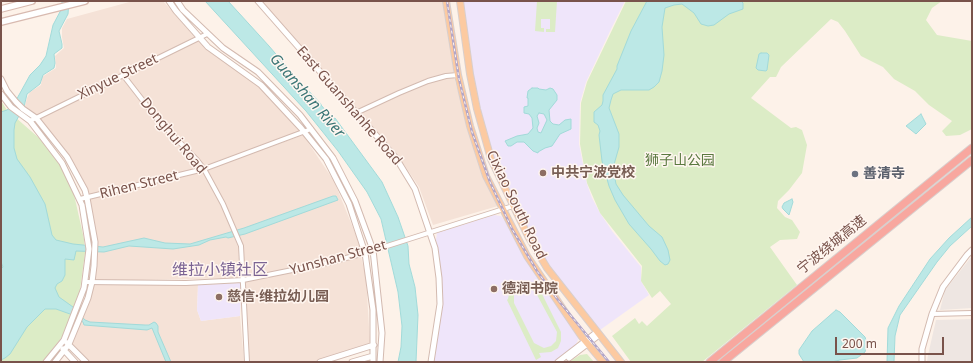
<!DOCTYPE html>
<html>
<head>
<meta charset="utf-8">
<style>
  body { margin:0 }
  #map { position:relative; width:973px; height:363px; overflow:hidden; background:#fdf2e9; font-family:"Noto Sans",sans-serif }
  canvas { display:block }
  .frame { position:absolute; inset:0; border:2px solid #79534b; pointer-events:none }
  .scale { position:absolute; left:835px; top:337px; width:109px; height:18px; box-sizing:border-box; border:2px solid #79534b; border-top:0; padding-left:5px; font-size:12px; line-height:14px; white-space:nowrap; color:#79534b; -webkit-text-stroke:3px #fff6f0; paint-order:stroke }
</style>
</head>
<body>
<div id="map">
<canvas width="973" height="363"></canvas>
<div class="frame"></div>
<div class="scale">200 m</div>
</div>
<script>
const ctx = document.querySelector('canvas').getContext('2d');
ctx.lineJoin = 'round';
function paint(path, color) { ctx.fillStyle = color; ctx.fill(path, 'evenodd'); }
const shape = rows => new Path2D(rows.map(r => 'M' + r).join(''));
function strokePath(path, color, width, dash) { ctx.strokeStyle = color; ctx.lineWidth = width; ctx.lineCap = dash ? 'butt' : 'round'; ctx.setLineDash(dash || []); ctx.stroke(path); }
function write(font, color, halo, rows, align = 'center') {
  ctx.font = font + ' "Noto Sans","Noto Sans SC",sans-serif'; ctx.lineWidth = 3; ctx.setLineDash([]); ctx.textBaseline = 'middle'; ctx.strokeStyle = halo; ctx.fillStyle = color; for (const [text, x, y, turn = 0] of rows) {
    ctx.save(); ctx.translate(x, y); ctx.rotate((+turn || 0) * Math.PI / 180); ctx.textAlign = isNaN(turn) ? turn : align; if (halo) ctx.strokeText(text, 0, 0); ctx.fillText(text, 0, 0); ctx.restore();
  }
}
const residential = shape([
  [133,1,163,1,195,37,36,116,25,106,27,98,30,92,41,85,42,77,56,68,55,56,64,48,62,37,62,28,67,19],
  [260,1,444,1,455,81,484,179,498,206,433,225,419,187,397,154],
  [199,39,260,86,300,131,204,167,198,158,159,118,125,75],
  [123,76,157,122,201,168,88,195,86,189,38,118],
  [303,135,334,181,358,240,361,252,245,278,243,245,225,203,206,170],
  [203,171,222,207,238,247,240,278,93,281,96,266,89,199],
  [361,257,366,277,370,344,315,362,249,362,245,282,326,266],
  [93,283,198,285,197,310,201,321,240,316,244,362,87,362,70,344]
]);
const industrial = shape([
  [972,256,972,308,940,310,945,290],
  [972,319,972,362,927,362,928,355,936,320]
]);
const education = shape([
  [462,1,625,1,612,27,586,82,580,103,579,144,587,184,592,198,600,213,612,231,641,267,641,281,649,295,600,330,549,267,530,234,493,158,471,73],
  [494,215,501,216,507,224,538,279,577,333,578,340,575,346,553,362,434,362,443,298,436,240,437,233],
  [241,283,240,316,201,321,197,310,198,285]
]);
const green = shape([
  [537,1,557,1,555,32,546,32,546,29,550,29,550,19,541,19,541,28,544,28,544,32,535,31],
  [626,1,942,1,932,8,926,20,937,35,972,41,972,129,960,135,946,136,942,131,952,121,929,105,915,91,894,79,883,67,861,56,845,31,838,22,831,19,781,67,776,77,770,77,751,98,791,128,796,127,802,130,807,145,802,173,789,190,778,201,777,208,785,217,792,220,800,232,797,239,780,240,770,247,797,285,702,362,631,362,612,336,635,318,639,324,642,321,647,326,671,304,660,291,652,298,641,281,642,266,600,213,587,183,580,144,581,103,587,82],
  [1,101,7,110,39,138,56,159,67,176,73,190,84,239,85,253,80,290,73,311,62,337,42,362,1,362],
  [521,282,531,282,537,286,540,290,561,332,561,341,558,348,551,352,539,353,541,357,536,360,507,300,508,299,509,294,514,286],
  [522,287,529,287,536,293,557,332,556,341,551,346,544,348,534,343,514,303,514,294,516,291],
  [587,354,594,362,569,362,580,355]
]);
const water = shape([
  [62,1,69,1,68,14,59,31,62,44,62,48,54,54,55,63,54,68,43,75,40,84,27,94,24,107,15,123,14,130,14,148,17,159,30,177,45,204,52,235,56,240,73,244,103,247,144,238,165,243,190,244,244,228,333,196,336,196,338,200,245,234,228,238,226,237,210,240,199,245,173,249,129,246,104,252,76,251,74,260,65,259,65,275,62,281,57,284,55,288,59,297,73,307,85,320,90,322,145,325,149,325,154,322,156,323,158,326,158,332,171,362,166,362,152,328,147,330,84,325,83,322,70,314,56,309,45,309,27,327,10,354,5,358,1,360,1,269,3,267,1,262,1,112,7,110,14,104,30,75,40,65,46,56,53,25,62,8,62,1],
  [205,1,228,1,269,46,287,67,287,68,321,104,321,105,333,119,335,118,382,182,398,217,408,246,409,264,415,287,418,315,416,362,398,362,401,347,402,326,398,292,381,219,367,192,338,151,306,111,205,1],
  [647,1,741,1,743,3,743,9,729,14,714,25,708,26,701,24,694,13,682,4,674,5,665,8,662,27,664,55,662,71,659,82,654,87,649,90,621,90,613,94,611,100,609,108,619,134,619,147,613,168,616,184,623,195,649,226,662,237,668,250,670,260,668,264,665,265,660,261,651,249,629,224,615,200,609,186,602,161,599,135,600,131,598,125,594,122,594,112,602,105,603,101,603,95,617,69,617,66,631,31,647,1],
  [761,53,767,53,769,55,767,70,766,71,758,70,756,68,759,54,761,53],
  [532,88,538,88,539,89,546,90,550,88,553,89,557,95,557,100,549,110,550,121,553,124,559,125,565,120,571,119,571,129,560,134,552,146,545,148,538,152,538,153,533,151,524,142,517,142,511,146,508,146,505,141,517,136,528,134,533,128,532,118,529,114,524,113,524,107,528,106,528,98,527,98,528,91,532,88],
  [539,113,544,114,547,120,541,133,538,132,537,128,539,123,537,116,539,113],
  [921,114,926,124,916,134,906,126,921,114],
  [792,199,793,202,789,215,783,209,782,207,784,203,792,199],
  [972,217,972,226,950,246,937,262,900,315,895,336,894,362,887,362,888,328,899,306,930,259,949,238,972,217],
  [836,310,840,312,865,337,867,343,865,352,857,358,840,360,832,362,804,362,799,354,799,350,812,331,836,310]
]);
const minor = shape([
  [123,75,158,120,197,160,204,169,223,204,241,246,247,362],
  [356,113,399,93,428,81,446,76,458,75],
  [30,121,207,34],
  [80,199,204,169,311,129],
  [85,282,186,283,243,280,327,263,365,253,513,206],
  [932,314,972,313]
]);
const tertiary = shape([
  [169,1,176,11,208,47,261,85,301,128,326,159,349,204,365,253,373,310,373,362],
  [177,1,183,10,223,48,258,72,300,115,333,158,355,201,373,250,382,333,380,362],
  [258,1,396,158,415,189,435,248,439,278,440,304,431,362],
  [1,79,7,91,16,102,23,109,36,118,67,157,85,190,87,198,95,242,94,266,92,282,88,298,69,344,55,362],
  [1,94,11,107,30,121,62,163,82,205,89,249,84,288,64,340,46,362],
  [67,343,86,362],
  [63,349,75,362],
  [569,358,599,335],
  [320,362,374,345],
  [352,362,373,356],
  [558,362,597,332],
  [922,362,922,349,932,314,943,287,967,255,972,250]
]);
const secondary = shape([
  [1,9,32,1],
  [1,22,85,1]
]);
const primary = shape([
  [446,1,458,75,470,126,486,176,527,256,582,337,603,362],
  [460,1,470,74,477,109,491,159,528,236,547,268,621,362]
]);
const motorway = shape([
  [710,362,972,148],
  [723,362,972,160]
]);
const rail = shape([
  [447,1,459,79,472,132,490,182,512,229,537,271,558,300,609,362]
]);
const markers = [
  [543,173,4,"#8d6e63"],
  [855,174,4,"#6b7280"],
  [494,289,4,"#8d6e63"],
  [219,297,4,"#8d6e63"]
];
const streetNames = [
  ["Xinyue Street",118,77,-26],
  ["East Guanshanhe Road",349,106,49],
  ["Donghui Road",173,136,50],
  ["Rihen Street",139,185,-14],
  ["Cixiao South Road",516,205,64],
  ["宁波绕城高速",832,245,-39],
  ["Yunshan Street",338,258,-15]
];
const parkNames = [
  ["狮子山公园",680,161]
];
const educationNames = [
  ["中共宁波党校",551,173],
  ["德润书院",502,289],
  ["慈信·维拉幼儿园",227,297]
];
const worshipNames = [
  ["善清寺",863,174]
];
const waterNames = [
  ["Guanshan River",307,96,49]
];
const quarterNames = [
  ["维拉小镇社区",220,270]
];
paint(residential, '#f5e2d7');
paint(industrial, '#eee6e2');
paint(education, '#efe5fa');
paint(green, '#dcecc6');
paint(water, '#bce8e6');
strokePath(water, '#a2dad9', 1);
strokePath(minor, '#d3bab0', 6);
strokePath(tertiary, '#d3bab0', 7);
strokePath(secondary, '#d8bab0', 8);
strokePath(primary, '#d9cfcd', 8);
strokePath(motorway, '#d9cfcd', 9);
strokePath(minor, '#fff', 4);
strokePath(tertiary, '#fff', 5);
strokePath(secondary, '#fff', 5.5);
strokePath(primary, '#fccaa1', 6);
strokePath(motorway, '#f8a79f', 7);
strokePath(rail, '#b2a6c8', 2.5);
strokePath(rail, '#fff6f0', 1, [3]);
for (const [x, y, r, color] of markers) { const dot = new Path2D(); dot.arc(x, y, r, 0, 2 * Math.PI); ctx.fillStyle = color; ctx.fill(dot); strokePath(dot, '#fff6f0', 1.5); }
write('14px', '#79534b', '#fff6f0', streetNames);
write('14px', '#5b7940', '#fff6f0', parkNames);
write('bold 14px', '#785e54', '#fff6f0', educationNames, 'left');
write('bold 14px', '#5b616d', '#fff6f0', worshipNames, 'left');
write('italic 15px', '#3b7676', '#fff6f0', waterNames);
write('16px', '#7b6494', '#fff6f0', quarterNames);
</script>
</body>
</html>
